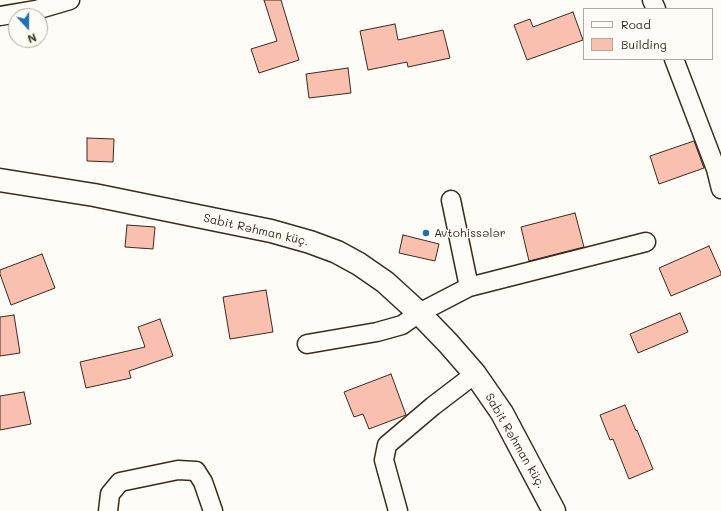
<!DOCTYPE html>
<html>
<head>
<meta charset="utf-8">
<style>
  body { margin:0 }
  #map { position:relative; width:721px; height:511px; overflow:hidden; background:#fdfcf7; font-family:Mali,sans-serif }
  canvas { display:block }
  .legend { position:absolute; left:583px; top:8px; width:130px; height:52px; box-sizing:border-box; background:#fdfcf7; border:1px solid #afa8a0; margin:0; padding:5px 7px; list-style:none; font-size:12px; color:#3b2a1e }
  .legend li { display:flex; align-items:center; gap:8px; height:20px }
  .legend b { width:20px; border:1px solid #afa8a0 }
  .north { position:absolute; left:8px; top:8px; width:40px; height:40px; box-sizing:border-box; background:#fdfcf7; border:1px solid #afa8a0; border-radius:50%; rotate:159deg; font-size:11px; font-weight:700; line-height:16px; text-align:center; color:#3b2a1e }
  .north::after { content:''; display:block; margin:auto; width:14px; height:18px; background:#1f6fb2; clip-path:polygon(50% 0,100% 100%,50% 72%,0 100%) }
</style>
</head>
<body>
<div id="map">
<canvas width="721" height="511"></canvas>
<ul class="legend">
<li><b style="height:5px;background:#fdfcf7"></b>Road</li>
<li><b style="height:11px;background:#f9c0af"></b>Building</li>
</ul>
<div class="north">N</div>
</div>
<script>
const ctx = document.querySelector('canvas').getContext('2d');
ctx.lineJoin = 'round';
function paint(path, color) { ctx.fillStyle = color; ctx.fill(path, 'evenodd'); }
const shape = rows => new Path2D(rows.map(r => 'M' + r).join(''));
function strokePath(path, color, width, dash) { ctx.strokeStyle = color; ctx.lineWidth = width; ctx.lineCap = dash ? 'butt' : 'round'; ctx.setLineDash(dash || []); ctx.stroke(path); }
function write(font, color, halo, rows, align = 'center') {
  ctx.font = font + ' Mali,sans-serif'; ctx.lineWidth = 3; ctx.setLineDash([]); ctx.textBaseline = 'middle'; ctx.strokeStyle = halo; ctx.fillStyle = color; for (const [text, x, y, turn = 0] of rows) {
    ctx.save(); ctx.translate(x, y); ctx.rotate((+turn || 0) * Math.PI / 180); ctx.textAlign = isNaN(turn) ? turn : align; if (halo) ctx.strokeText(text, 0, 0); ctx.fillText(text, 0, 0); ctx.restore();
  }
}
const building = shape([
  [264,0,281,0,299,60,259,73,251,49,277,41,264,0],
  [573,12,583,40,527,60,514,25,530,19,533,27,573,12],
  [395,24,398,40,443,30,450,58,408,67,407,62,368,70,360,31,395,24],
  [348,68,351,93,309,98,306,74,348,68],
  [87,138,114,139,113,162,87,161,87,138],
  [694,141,704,168,659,184,650,156,694,141],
  [575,213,584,247,529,261,521,227,575,213],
  [127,225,155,227,153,249,125,247,127,225],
  [403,235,439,244,435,261,399,253,403,235],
  [709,246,721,273,721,275,671,296,659,268,709,246],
  [42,254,55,288,11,305,0,274,0,270,42,254],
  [266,290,273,332,230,339,223,297,266,290],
  [680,313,688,332,638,353,630,334,680,313],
  [14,315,20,353,0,356,0,317,14,315],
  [160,319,173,356,129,371,131,378,86,388,80,362,145,347,138,327,160,319],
  [391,374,406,415,369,429,363,414,354,417,344,392,391,374],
  [24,392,31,424,0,430,0,396,24,392],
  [625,405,636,431,637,430,653,469,629,479,613,439,610,440,600,415,625,405]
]);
const minor = shape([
  [652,0,656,9],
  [0,16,36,10,70,0],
  [674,59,716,169,721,189],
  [451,200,469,287],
  [307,344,377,332,402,325,419,313,469,287,646,242],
  [108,511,110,494,120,482,178,470,196,471,203,482,213,511],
  [398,511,384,460,387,445,433,406,475,374]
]);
const major = shape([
  [0,180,94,195,271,231,310,242,337,252,359,264,385,282,419,313,448,343,475,374,502,413,554,511]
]);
const markers = [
  [426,233,4,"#1f6fb2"]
];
const streetNames = [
  ["Sabit Rəhman küç.",256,230,13],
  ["Sabit Rəhman küç.",515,441,60]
];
const poiNames = [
  ["Avtohissələr",434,233]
];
paint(building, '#f9c0af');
strokePath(building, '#3b2a1e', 1);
strokePath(minor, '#3b2a1e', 21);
strokePath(major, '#3b2a1e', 25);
strokePath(minor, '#fdfcf7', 18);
strokePath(major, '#fdfcf7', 22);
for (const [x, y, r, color] of markers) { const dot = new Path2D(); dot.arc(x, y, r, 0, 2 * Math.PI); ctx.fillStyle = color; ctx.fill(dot); strokePath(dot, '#fdfcf7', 1.5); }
write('12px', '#3b2a1e', '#fdfcf7', streetNames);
write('12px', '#3b2a1e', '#fdfcf7', poiNames, 'left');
</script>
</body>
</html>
